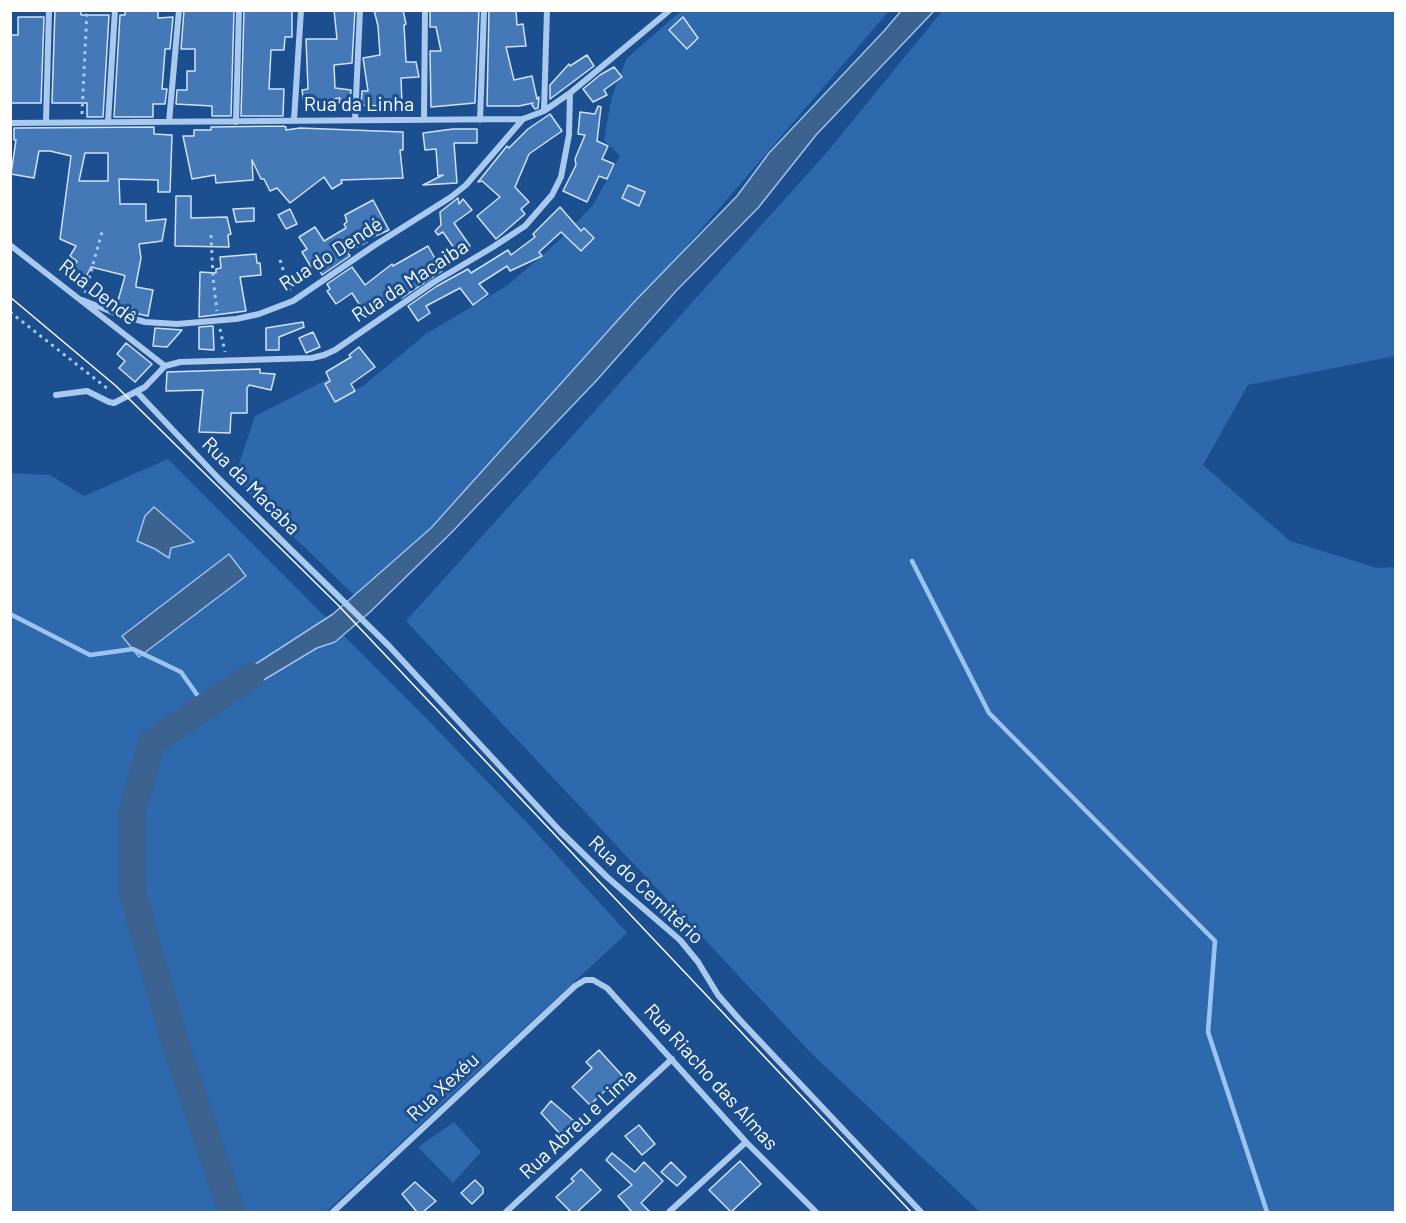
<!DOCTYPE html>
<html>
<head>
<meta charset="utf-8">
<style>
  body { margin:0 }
  #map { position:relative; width:1406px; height:1223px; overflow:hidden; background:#1b4f8f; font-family:Barlow,sans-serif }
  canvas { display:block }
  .frame { position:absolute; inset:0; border:12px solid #fff; pointer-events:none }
</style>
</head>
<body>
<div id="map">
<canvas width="1406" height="1223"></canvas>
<div class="frame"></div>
</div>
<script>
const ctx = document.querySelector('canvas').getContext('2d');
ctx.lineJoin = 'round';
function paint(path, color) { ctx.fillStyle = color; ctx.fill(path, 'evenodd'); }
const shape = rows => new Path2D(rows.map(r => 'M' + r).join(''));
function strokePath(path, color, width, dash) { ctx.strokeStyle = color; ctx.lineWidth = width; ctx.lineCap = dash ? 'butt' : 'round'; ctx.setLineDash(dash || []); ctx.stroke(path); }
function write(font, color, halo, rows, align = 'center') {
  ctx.font = font + ' Barlow,sans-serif'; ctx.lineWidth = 6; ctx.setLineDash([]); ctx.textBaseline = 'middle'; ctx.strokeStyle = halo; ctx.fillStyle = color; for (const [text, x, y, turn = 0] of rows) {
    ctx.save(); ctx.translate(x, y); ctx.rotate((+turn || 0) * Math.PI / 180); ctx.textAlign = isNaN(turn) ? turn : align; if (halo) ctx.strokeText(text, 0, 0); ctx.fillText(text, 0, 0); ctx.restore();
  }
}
const green = shape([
  [943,10,1395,11,1395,356,1248,385,1203,465,1290,541,1377,568,1395,567,1395,1212,980,1212,812,1054,406,621,828,151],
  [681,11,889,11,674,261,464,491,425,533,354,595,245,490,238,467,255,416,328,379,333,401,363,386,426,334,508,285,563,237,593,205,620,156,604,140,612,96,627,58],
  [168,459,426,718,532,828,627,933,326,1212,11,1212,10,473,50,475,84,496],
  [454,1122,481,1152,453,1183,418,1147]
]);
const water = shape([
  [901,11,934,11,816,135,758,208,676,291,596,381,452,532,370,612,335,642,317,648,222,705,217,689,333,614,431,528,635,301,737,196,769,153,884,31,901,11],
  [154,507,194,542,171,548,169,558,155,549,137,541,145,516,154,507],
  [229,554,246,576,139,657,122,636,229,554]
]);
const stream = shape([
  [912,561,989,713,1215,941,1208,1032,1267,1212],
  [10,614,90,655,133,649,181,672,205,706]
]);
const river = shape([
  [232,1212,172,1033,132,890,132,813,151,743,251,676]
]);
const building = shape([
  [55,10,81,10,81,15,109,15,103,117,87,117,87,103,52,103,55,10],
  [125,10,158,10,158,18,173,17,170,49,165,49,165,51,162,89,167,89,165,104,153,104,153,117,114,117,120,15,125,15,125,10],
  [184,10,234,10,231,116,212,116,212,106,176,104,177,90,187,90,187,71,195,71,195,49,181,49,184,10],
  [244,10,292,10,292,37,285,37,284,50,271,50,269,89,284,89,283,116,241,116,244,10],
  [334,10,355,10,352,63,334,65,335,88,351,90,350,104,339,103,340,98,304,103,302,90,308,89,306,39,337,39,334,10],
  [374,10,403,10,406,24,404,25,406,62,416,62,419,77,401,78,402,104,384,106,361,105,362,91,368,91,363,58,380,55,378,26,374,10],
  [430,10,479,10,475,103,431,107,430,51,441,51,436,27,430,27,430,10],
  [489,10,516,10,517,25,523,24,526,46,506,47,514,80,532,76,537,99,539,97,538,108,535,109,532,105,533,103,519,106,487,106,489,10],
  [18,17,44,17,41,103,10,103,10,35,18,35,18,17],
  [683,17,698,38,687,49,669,30,683,17],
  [587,55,594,66,550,99,550,85,569,64,570,66,587,55],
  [614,67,622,77,604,90,607,95,593,102,583,89,600,75,614,67],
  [598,106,601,107,597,141,608,146,602,159,614,164,607,179,599,176,587,202,563,191,576,165,575,159,585,135,578,134,580,112,595,114,598,106],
  [550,114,562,131,529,154,515,187,529,202,521,209,525,214,496,239,477,216,500,197,482,181,478,182,507,146,509,148,528,129,550,114],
  [283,126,286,127,286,130,300,128,403,132,403,150,400,150,403,178,341,180,342,183,332,189,324,177,290,203,277,188,270,191,264,179,261,179,252,160,253,180,216,183,215,175,192,179,183,136,194,136,194,130,211,130,211,127,283,126],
  [154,127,154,134,172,135,170,192,158,192,158,180,119,179,120,204,146,204,146,221,166,219,162,241,139,244,141,258,136,284,136,287,153,290,148,316,134,313,134,309,117,304,125,276,123,275,91,267,83,283,69,277,77,261,70,256,76,246,60,239,71,156,50,151,39,151,34,178,11,174,16,140,14,140,14,128,154,127],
  [85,153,108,153,108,181,79,181,85,153],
  [453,129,477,129,477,143,454,143,457,183,423,185,443,175,438,176,436,149,425,150,423,133,453,129],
  [628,185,645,192,639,206,622,198,628,185],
  [176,196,191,196,191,218,227,217,231,234,228,235,229,247,175,246,176,196],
  [458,198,459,204,463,199,472,210,454,223,470,246,458,254,443,232,438,235,435,231,441,225,440,212,458,198],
  [373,200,389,230,366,240,367,242,347,252,350,256,322,275,316,264,311,267,302,252,307,249,299,237,315,227,324,241,346,228,344,224,347,222,345,215,373,200],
  [560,207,581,231,584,228,594,238,581,251,561,232,539,252,542,256,510,271,507,266,479,284,488,294,473,305,460,288,426,306,430,313,418,321,408,306,437,286,468,269,471,273,508,250,511,255,535,237,533,234,560,207],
  [254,208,254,221,236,222,233,209,254,208],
  [290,209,297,224,286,229,278,215,290,209],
  [428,246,442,271,402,298,399,293,366,315,352,293,336,304,327,291,330,289,327,284,352,267,365,285,392,264,393,266,428,246],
  [256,254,257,263,260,263,261,275,240,277,246,311,199,317,200,272,216,273,216,269,221,268,220,257,256,254],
  [303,322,304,327,279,337,279,350,266,350,266,328,303,322],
  [213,326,214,350,199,349,199,327,213,326],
  [155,328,182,330,167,347,153,346,155,328],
  [313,332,320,347,306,353,299,338,313,332],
  [126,343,152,364,135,382,119,368,125,361,117,354,126,343],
  [359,347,375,367,351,384,355,391,335,402,325,384,330,381,326,372,351,357,349,355,359,347],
  [260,369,260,373,275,374,271,390,249,385,247,388,247,413,231,413,230,433,199,432,203,390,166,391,167,372,260,369],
  [599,1050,628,1082,614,1094,609,1087,590,1105,572,1087,592,1068,586,1062,599,1050],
  [551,1101,574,1121,561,1135,541,1113,551,1101],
  [639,1125,655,1144,642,1155,625,1136,639,1125],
  [612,1153,635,1172,644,1162,663,1181,641,1203,650,1212,632,1212,618,1196,632,1185,606,1160,612,1153],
  [740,1161,761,1184,731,1212,709,1190,740,1161],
  [671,1162,686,1177,677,1186,661,1172,671,1162],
  [581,1169,601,1190,577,1212,571,1212,556,1197,574,1181,571,1179,581,1169],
  [475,1180,483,1188,483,1193,472,1204,461,1193,475,1180],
  [415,1182,436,1201,423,1212,417,1212,402,1194,415,1182]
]);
const path = shape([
  [82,114,87,10],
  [211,235,213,278,217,311],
  [280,260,290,291],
  [85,293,102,232],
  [10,312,108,389],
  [220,329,225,352]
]);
const street = shape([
  [544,111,547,10],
  [294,120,301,10],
  [355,120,360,10],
  [424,120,425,10],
  [480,120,484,10],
  [46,122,49,10],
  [108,122,115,10],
  [169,122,179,10],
  [236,122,239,10],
  [10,123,523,119,544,111,570,93,670,10],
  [10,245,165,366],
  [82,300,120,315,145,322,177,324,236,319,259,314,293,301,375,245,451,197,466,185,523,119],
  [165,366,180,362,312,358,324,355,335,350,434,282,493,247,525,226,552,195,561,177,569,135,570,93],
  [137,392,219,479,389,646,560,831,607,877,680,940,698,962,718,995,739,1019,921,1212],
  [56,395,87,391,109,402,114,403,145,387,165,366],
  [333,1212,575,986,585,980,593,980,607,988,746,1142,816,1212],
  [506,1212,672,1059],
  [669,1212,746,1142]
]);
const tram = shape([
  [10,297,116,386,338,605,911,1212]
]);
const streetNames = [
  ["Rua da Linha",359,104],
  ["Rua do Dendé",331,254,-33],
  ["Rua da Macaiba",410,281,-33],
  ["Rua Dendê",98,292,38],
  ["Rua da Macaba",251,486,45],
  ["Rua do Cemitério",646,890,43],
  ["Rua Riacho das Almas",711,1077,48],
  ["Rua Xexéu",443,1087,-43],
  ["Rua Abreu e Lima",578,1124,-43]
];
paint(green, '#2e69ad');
paint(water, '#3c6290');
strokePath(water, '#9cc4f0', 1.5);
strokePath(stream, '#9cc4f0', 4.5);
strokePath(river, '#3c6290', 27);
paint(building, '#4478b7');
strokePath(building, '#cfe3fa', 1.5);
strokePath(path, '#a9c9ee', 3, [3, 4.5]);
strokePath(street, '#a9c9ee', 6);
strokePath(tram, '#fff', 1.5);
write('20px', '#fff', '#1b4f8f', streetNames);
</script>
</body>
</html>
